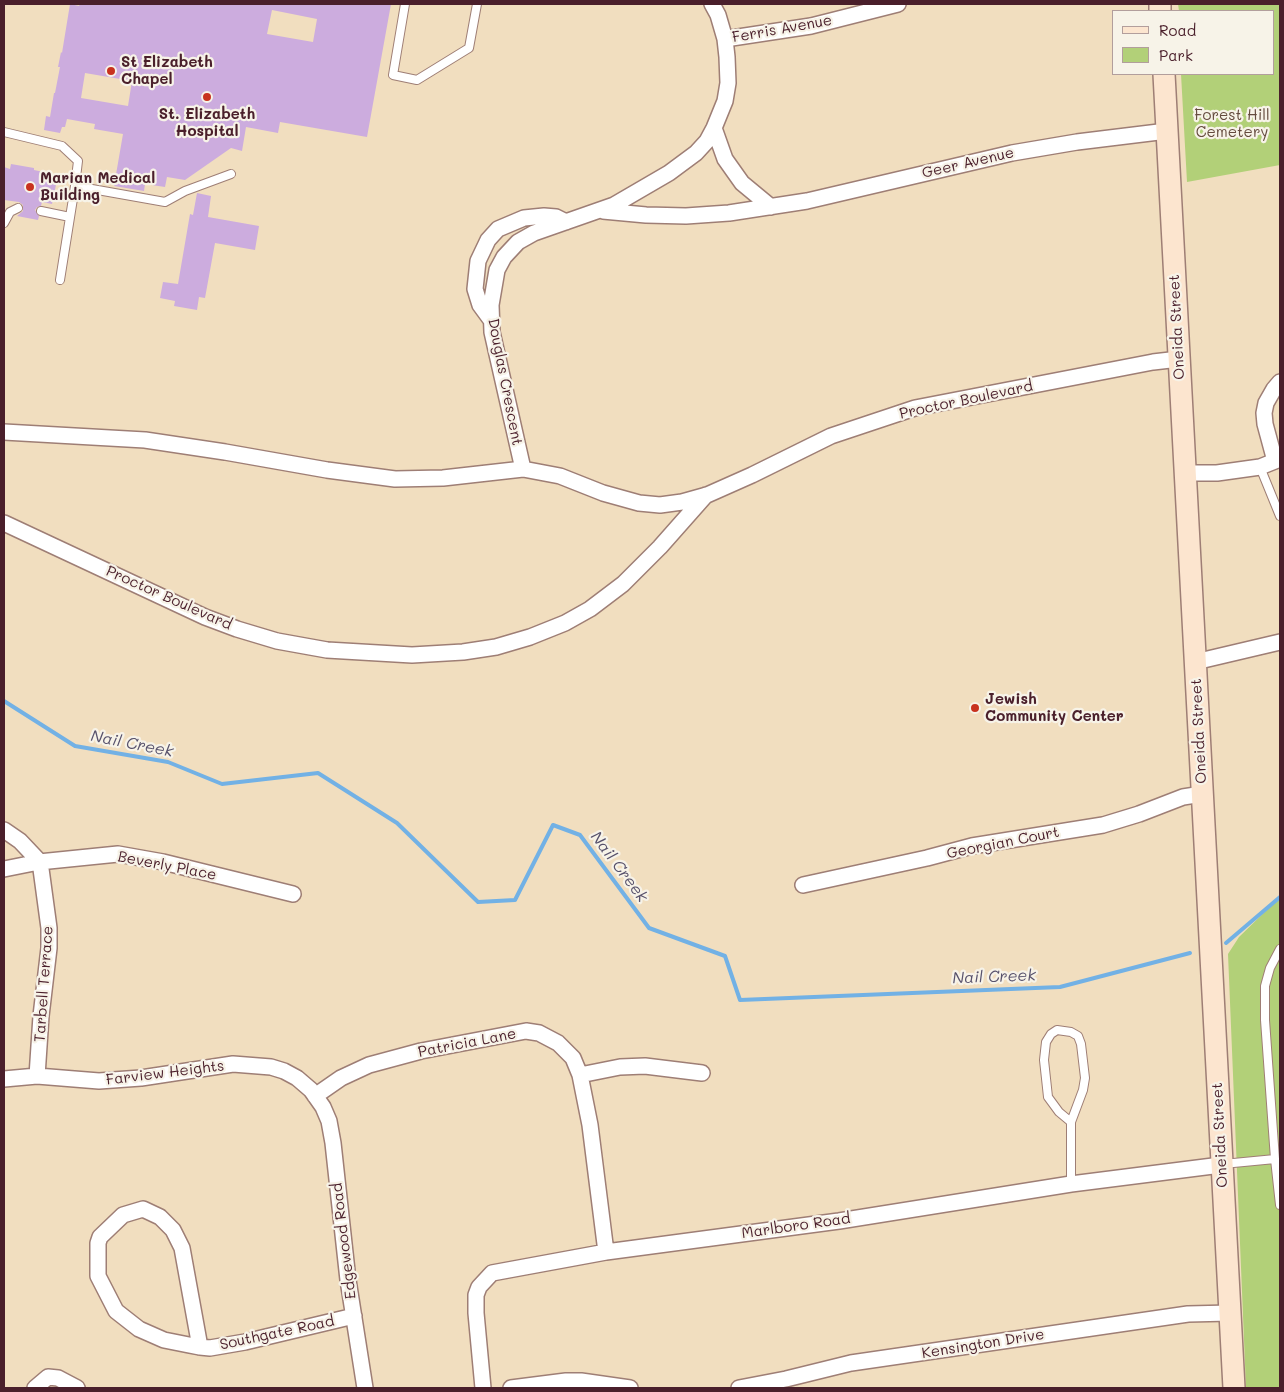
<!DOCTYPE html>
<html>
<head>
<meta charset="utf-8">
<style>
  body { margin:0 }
  #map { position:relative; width:1284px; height:1392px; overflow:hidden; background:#f1debf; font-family:Mali,sans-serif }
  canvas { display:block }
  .frame { position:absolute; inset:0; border:5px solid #4a1f2b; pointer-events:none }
  .legend { position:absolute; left:1112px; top:10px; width:162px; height:65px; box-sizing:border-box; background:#f7f3e8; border:1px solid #b29e9c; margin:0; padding:6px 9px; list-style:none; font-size:15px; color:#4a1f2b }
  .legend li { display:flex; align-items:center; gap:10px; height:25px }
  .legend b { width:25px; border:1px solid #b29e9c }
</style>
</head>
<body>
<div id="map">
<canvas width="1284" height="1392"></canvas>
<div class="frame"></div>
<ul class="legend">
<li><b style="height:6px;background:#fce5cf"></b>Road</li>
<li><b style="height:14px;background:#b2d078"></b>Park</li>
</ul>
</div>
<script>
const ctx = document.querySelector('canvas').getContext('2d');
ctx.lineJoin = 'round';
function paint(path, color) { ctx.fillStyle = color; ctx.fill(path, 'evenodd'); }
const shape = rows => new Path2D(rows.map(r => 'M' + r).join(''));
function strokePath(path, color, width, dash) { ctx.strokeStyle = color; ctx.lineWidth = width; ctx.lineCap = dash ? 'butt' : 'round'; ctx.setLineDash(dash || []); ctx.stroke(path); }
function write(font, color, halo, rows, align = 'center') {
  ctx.font = font + ' Mali,sans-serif'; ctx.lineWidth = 4.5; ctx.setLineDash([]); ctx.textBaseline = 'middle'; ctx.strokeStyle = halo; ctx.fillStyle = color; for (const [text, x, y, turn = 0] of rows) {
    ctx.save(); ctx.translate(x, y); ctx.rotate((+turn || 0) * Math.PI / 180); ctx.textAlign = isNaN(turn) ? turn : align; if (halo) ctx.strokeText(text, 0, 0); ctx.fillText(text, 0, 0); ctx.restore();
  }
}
const green = shape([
  [1178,4,1280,4,1280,165,1187,182,1181,74,1273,74,1273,11,1179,11],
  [1280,897,1280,1388,1246,1388,1228,954,1239,937]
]);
const stream = shape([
  [4,701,75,746,168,762,222,784,318,773,397,823,478,902,515,900,553,825,580,835,649,928,725,956,740,1000,1060,987,1190,953],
  [1226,943,1280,897]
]);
const building = shape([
  [70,4,79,6,80,4,391,4,367,137,280,122,278,133,246,127,242,151,231,148,185,180,167,177,165,187,145,184,144,191,114,186,123,134,94,129,95,124,67,119,65,127,62,127,60,133,44,130,46,116,50,117,54,93,55,93,60,67,58,67,61,52,62,53],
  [272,10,317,19,313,42,267,34],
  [85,73,132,81,128,106,81,98],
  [11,164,34,168,34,170,58,175,52,204,42,202,41,206,37,207,35,210,39,216,38,220,17,216,23,211,23,205,19,202,4,200,4,167,10,169],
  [197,193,211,196,208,217,259,226,255,250,215,243,205,298,199,297,197,310,174,306,175,301,160,298,163,282,178,284,190,214,193,215]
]);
const lane = shape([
  [405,4,393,75,417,80,469,48,477,4],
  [4,132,62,146,78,161,75,186,165,202,185,191,231,174],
  [41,211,70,217],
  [4,223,10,212,18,208],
  [60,280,75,186],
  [1260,467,1280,516],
  [1275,1159,1265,1020,1265,986,1270,968,1280,949],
  [1223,1164,1275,1159,1280,1205],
  [1071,1184,1071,1122,1083,1090,1085,1078,1081,1044,1078,1036,1071,1032,1057,1030,1051,1034,1046,1042,1044,1060,1048,1097,1059,1112,1071,1122]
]);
const street = shape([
  [725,39,811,26,898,4],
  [714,128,725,159,742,183,771,207],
  [603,211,646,215,686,216,729,213,807,201,1012,153,1077,142,1167,131],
  [491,320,480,305,475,289,478,261,488,240,498,229,524,218,544,216,556,217,566,222],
  [4,432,145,440,225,452,327,470,395,479,443,478,523,469,560,476,603,493,639,503,660,505,682,502,707,495,752,475,831,436,915,408,1153,362,1179,359],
  [1275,461,1265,424,1264,413,1266,403,1274,389,1280,382],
  [523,469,492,332,491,305,497,270,504,257,518,242,534,233,614,205,669,173,696,153,707,141,714,128,725,101,728,83,727,57,725,39,718,15,712,4],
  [1185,473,1217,473,1260,467,1280,459],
  [4,523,205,617,237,629,277,641,327,650,412,655,463,652,496,647,530,637,565,623,590,609,623,584,660,547,706,495],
  [1195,662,1280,642],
  [4,830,20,841,38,860,41,869,49,928,49,948,41,1016,37,1076],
  [4,869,39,862,118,854,163,862,293,894],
  [803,885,927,858,972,846,1103,825,1139,814,1183,797,1202,794],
  [580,1075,620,1067,645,1066,702,1073],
  [4,1079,37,1076,99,1081,141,1078,233,1064,271,1067,284,1071,297,1078,311,1090,323,1107,329,1121,333,1143,348,1280,365,1388],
  [315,1096,341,1078,369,1065,421,1051,526,1031,539,1033,558,1043,573,1058,580,1075,590,1125,606,1252],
  [200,1347,182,1248,173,1230,160,1217,143,1209,123,1215,100,1237,98,1243,98,1276,116,1311,139,1329,164,1340,189,1345,200,1347,210,1348,245,1342,354,1316],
  [35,1388,48,1377,58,1378,77,1388],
  [483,1388,476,1313,476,1295,479,1287,492,1273,606,1252,839,1221,1071,1184,1221,1165],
  [511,1388,566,1381,581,1381,630,1388],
  [739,1388,786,1379,851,1363,1188,1314,1230,1313]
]);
const secondary = shape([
  [1160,4,1160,11],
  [1164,74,1234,1388]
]);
const markers = [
  [111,71,5,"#c8321e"],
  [207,97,5,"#c8321e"],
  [30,187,5,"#c8321e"],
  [975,708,5,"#c8321e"]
];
const streetNames = [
  ["Ferris Avenue",782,29,-10],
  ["Geer Avenue",968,163,-13],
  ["Oneida Street",1177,327,-93],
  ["Douglas Crescent",505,382,79],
  ["Proctor Boulevard",966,400,-12],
  ["Proctor Boulevard",169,598,24],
  ["Oneida Street",1199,731,-93],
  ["Georgian Court",1003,843,-11],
  ["Beverly Place",167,866,11],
  ["Tarbell Terrace",44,984,-86],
  ["Patricia Lane",467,1043,-11],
  ["Farview Heights",165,1073,-7],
  ["Oneida Street",1220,1135,-93],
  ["Marlboro Road",796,1226,-8],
  ["Edgewood Road",344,1241,-97],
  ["Southgate Road",277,1333,-12],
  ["Kensington Drive",983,1344,-9]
];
const poiNames = [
  ["St Elizabeth",121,62],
  ["Chapel",121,79],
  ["St. Elizabeth",207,114,"center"],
  ["Hospital",207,131,"center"],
  ["Marian Medical",40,178],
  ["Building",40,195],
  ["Jewish",985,699],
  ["Community Center",985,716]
];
const parkNames = [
  ["Forest Hill",1232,115],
  ["Cemetery",1232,132]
];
const waterNames = [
  ["Nail Creek",132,744,11],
  ["Nail Creek",619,867,53],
  ["Nail Creek",994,977,-2]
];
paint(green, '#b2d078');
strokePath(stream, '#72b1e5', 4);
paint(building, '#ccacde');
strokePath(lane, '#9e7e75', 10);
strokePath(street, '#9e7e75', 18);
strokePath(secondary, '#9e7e75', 24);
strokePath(lane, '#fff', 8);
strokePath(street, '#fff', 15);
strokePath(secondary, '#fce5cf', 21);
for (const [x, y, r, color] of markers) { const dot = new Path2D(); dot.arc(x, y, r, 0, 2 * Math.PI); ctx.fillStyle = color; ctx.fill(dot); strokePath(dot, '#f7f3e8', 2); }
write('15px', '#4a1f2b', '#f7f3e8', streetNames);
write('bold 15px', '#4a1f2b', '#f7f3e8', poiNames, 'left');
write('15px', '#644b3e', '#f7f3e8', parkNames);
write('italic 16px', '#58526c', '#f7f3e8', waterNames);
</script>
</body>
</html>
